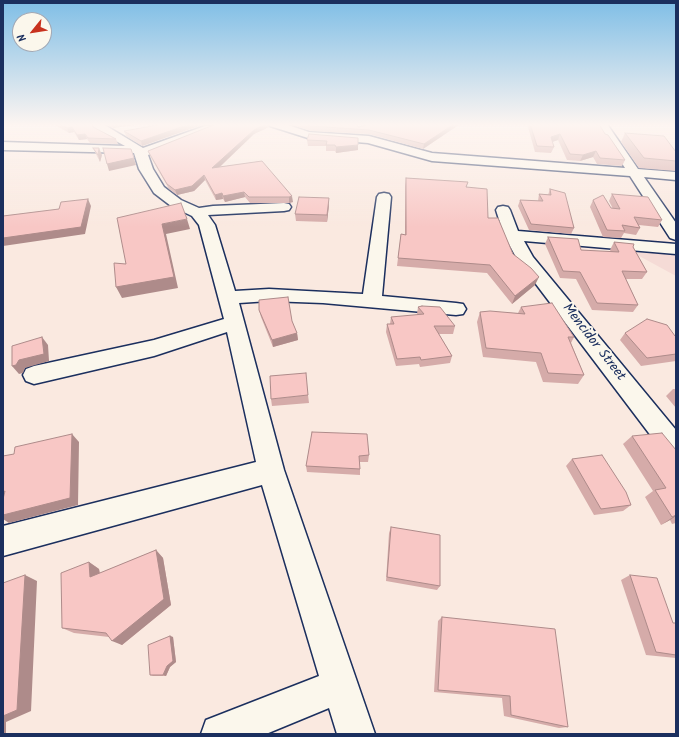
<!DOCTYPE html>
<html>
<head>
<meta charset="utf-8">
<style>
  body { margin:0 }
  #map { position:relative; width:679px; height:737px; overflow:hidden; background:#fae9e0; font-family:Kalam,sans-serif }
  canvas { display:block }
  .frame { position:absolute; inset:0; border:4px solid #1b2f5e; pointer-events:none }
  .north { position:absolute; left:12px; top:12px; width:40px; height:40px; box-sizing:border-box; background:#fbf7ec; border:1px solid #a1a7b3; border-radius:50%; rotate:240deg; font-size:11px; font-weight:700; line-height:16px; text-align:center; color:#1b2f5e }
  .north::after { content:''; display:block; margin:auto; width:14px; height:18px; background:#c8321e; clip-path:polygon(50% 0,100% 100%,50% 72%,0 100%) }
</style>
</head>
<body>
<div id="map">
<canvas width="679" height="737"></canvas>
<div class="frame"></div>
<div class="north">N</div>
</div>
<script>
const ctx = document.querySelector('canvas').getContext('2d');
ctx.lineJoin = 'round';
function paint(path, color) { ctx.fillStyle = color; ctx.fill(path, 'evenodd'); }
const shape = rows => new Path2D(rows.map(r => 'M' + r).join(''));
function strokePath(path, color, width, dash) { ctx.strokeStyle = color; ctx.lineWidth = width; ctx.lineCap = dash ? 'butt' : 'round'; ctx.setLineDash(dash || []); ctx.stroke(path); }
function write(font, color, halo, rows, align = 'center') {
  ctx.font = font + ' Kalam,sans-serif'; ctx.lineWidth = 4; ctx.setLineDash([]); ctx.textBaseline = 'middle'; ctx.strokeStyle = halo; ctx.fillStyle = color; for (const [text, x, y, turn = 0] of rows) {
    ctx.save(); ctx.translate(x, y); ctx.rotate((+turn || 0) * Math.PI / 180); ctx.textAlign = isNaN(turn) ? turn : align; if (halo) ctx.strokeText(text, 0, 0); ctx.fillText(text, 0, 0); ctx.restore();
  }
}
const built = shape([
  [630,251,676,255,676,276]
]);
const minor = shape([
  [92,124,103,124,143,148,205,126,213,126,215,128,213,130,148,155,153,169,164,187,181,200,199,208,213,206,284,203,289,204,291,207,289,210,284,211,208,215,215,225,235,291,269,289,363,294,377,197,379,194,384,193,389,194,391,197,382,296,456,303,463,304,466,309,463,314,456,315,323,303,269,301,239,303,284,470,375,734,337,734,329,708,266,734,201,734,206,720,319,676,262,485,3,556,3,526,256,462,227,332,154,356,34,384,26,381,23,375,26,369,34,366,154,340,224,319,199,225,192,216,171,206,154,193,139,169,134,153,3,150,3,142,125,146,96,130,92,124],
  [268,124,285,124,309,132,369,136,432,153,625,168,596,124,607,124,638,169,676,172,676,180,644,177,676,223,676,240,670,238,630,176,432,161,368,143,308,138,270,126,268,124],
  [503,206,508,207,510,210,518,231,676,244,676,254,524,241,533,257,676,430,676,460,667,457,517,259,504,235,496,210,498,207,503,206]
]);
const wall = shape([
  [54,124,92,124,93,127,116,139,118,144,90,143,87,139,79,140,74,132,69,133,55,125],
  [106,124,141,124,113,128],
  [163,124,204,124,142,146,126,136,124,131],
  [289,124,357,124,358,127,372,124,460,124,423,149,369,134,311,131],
  [529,124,599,124,605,134,625,160,622,166,597,164,593,157,580,161,567,160,558,140,552,142,554,147,551,153,535,152,528,127],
  [216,125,269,127,254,134,220,167,262,161,293,202,289,203,250,203,245,197,225,202,223,199,216,200,205,180,194,191,177,195,169,189,150,156,148,151],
  [625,133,676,152,676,171,639,168,621,142],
  [309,134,358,150,336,153,335,151,326,151,326,146,308,146,307,140],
  [93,148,102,155,100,162],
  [406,178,467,187,488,218,535,285,512,304,487,273,397,266,401,234,405,235,405,186],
  [550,189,574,228,571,234,529,230,518,206,520,200,538,201,539,194,548,195],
  [612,194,662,220,658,227,639,225,640,228,636,235,624,233,621,238,603,237,590,207,593,200,611,208,613,209,609,201],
  [329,198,329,205,327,222,296,221,295,214],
  [548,237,581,250,611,252,610,250,614,242,633,247,647,272,642,279,626,279,638,305,633,312,592,310,576,279,560,278,545,244],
  [418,307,455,326,453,334,439,334,452,356,450,363,420,367,419,364,396,366,386,332,387,324,390,324,391,317,417,315,417,314],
  [521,307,574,337,571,343,584,375,578,384,543,382,536,362,483,357,477,322,480,312,518,313],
  [259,310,292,321,297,333,298,340,273,347,261,317],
  [625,333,676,337,676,361,641,366,620,340],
  [673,389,676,389,676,408,666,396],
  [308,395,309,403,272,406,271,399],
  [312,432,369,455,368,462,360,462,360,475,307,472,306,466],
  [632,436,676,450,676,523,672,524,670,520,661,525,645,497,653,491,623,444],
  [572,459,631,505,623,511,594,515,566,466],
  [391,527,440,586,437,590,386,581,389,533],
  [156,550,163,558,171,605,122,645,109,637,74,633,62,628,89,562,99,569,100,573],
  [630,575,673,623,676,623,676,658,646,655,621,580],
  [442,617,568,727,559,728,504,716,502,698,434,692,438,621],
  [170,636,173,637,176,662,170,667,166,676,153,676,150,675]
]);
const shadedWall = shape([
  [112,124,141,124,113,128],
  [190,124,204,124,142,146,141,141],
  [266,124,269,124,269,127,254,134,213,173,212,168,254,130],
  [454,124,460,124,423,149,424,144],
  [72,127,74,132,69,133,67,128],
  [85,134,87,139,79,140,77,135],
  [560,134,558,140,549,143,551,137],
  [358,145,358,150,336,153,336,147],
  [99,148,102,155,100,162,98,155],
  [131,149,136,165,109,171,107,164],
  [596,151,593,157,580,161,583,155],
  [204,175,205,180,194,191,177,195,175,190],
  [244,192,245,197,225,202,223,196],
  [222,193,223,199,216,200,215,195],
  [292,196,293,202,289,203,289,197],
  [329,198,329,205,327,222,327,215],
  [88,199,91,206,85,234,3,246,3,238],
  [187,219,190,229,166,234,178,288,122,298,116,287,162,224],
  [539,277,535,285,512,304,515,296],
  [297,333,298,340,273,347,272,340],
  [42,337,48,345,49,361,25,368,23,373,19,374,12,366],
  [72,434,79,442,78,505,9,523,3,519,3,515],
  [676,515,676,516,670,520,661,525],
  [156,550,163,558,171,605,122,645,112,641],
  [89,562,99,569,101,584,90,577],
  [25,575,37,581,31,711,6,722,6,734,3,734,3,716],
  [170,636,173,637,176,662,170,667,166,676,163,675,167,666]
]);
const building = shape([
  [59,124,92,124,93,127,116,139,88,138,85,134,77,135,72,127,67,128,59,124],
  [163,124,190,124,141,141,124,131,163,124],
  [216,124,266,124,254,130,212,168,262,161,292,196,289,197,249,197,244,192,223,196,222,193,215,195,204,175,192,186,175,190,167,184,148,151,216,124],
  [304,124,357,124,358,127,372,124,454,124,424,144,369,130,311,126,304,124],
  [530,124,558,124,572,125,571,124,599,124,605,134,608,135,625,160,600,158,596,151,583,155,570,154,560,134,551,137,554,147,537,146,530,124],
  [625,133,664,136,676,152,676,161,644,158,625,133],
  [309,134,358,138,358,145,336,147,335,145,326,145,327,141,307,140,309,134],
  [93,148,99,148,98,155,93,148],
  [103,148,131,149,134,158,107,164,103,148],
  [406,178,468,182,466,187,487,189,488,218,498,218,513,254,531,268,539,277,515,296,490,265,398,258,401,234,406,235,406,178],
  [550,189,565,193,574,228,531,224,520,200,543,201,539,194,551,195,550,189],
  [612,194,648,197,662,220,634,217,640,228,622,225,625,231,607,230,593,200,603,195,611,208,620,209,612,194],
  [299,197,329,198,327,215,295,214,299,197],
  [88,199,81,227,3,238,3,216,59,209,61,202,88,199],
  [181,203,187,219,162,224,174,277,116,287,114,263,126,264,117,218,181,203],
  [548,237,578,239,581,250,619,252,614,242,634,244,633,247,647,272,622,271,638,305,597,303,580,272,563,271,548,237],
  [288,297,292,321,297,333,272,340,259,310,259,300,288,297],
  [552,303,574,337,568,337,584,375,548,373,541,353,486,348,480,312,490,311,525,314,521,307,552,303],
  [422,306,440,307,455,326,434,326,452,356,421,360,420,357,397,359,387,324,394,324,391,317,424,314,418,307,422,306],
  [647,319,667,325,675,336,676,337,676,354,647,358,625,333,647,319],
  [42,337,44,354,19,360,16,365,12,366,12,346,42,337],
  [306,373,308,395,271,399,270,376,306,373],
  [312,432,367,434,369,455,359,456,360,469,306,466,312,432],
  [662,433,676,450,676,515,672,517,655,490,666,488,632,436,662,433],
  [72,434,70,498,3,515,3,499,5,491,3,492,3,456,14,454,15,447,72,434],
  [602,455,626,492,631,505,601,509,572,459,602,455],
  [391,527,440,535,440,586,387,577,391,527],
  [156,550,164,599,112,641,106,633,62,628,61,573,89,562,90,577,156,550],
  [25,575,17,710,3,716,3,583,25,575],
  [630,575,657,578,673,623,676,623,676,655,656,652,630,575],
  [442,617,555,629,568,727,511,715,510,696,438,690,442,617],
  [170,636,173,661,167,666,163,675,150,675,148,645,170,636]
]);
const streetNames = [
  ["Mencidor Street",593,343,52]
];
paint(built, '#f5dbd6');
strokePath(minor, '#1b2f5e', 3);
paint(minor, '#fbf7ec');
paint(wall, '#d5aba9');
paint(shadedWall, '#ae8b8a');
paint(building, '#f8c7c5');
strokePath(building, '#ae8b8a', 1);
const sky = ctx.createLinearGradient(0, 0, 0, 227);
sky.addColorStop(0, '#7fbee6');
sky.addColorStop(0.55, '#fdf5f1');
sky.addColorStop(1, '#fdf5f100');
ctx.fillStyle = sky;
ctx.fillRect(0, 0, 679, 227);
write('14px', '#1b2f5e', '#fbf7ec', streetNames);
</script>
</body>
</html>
